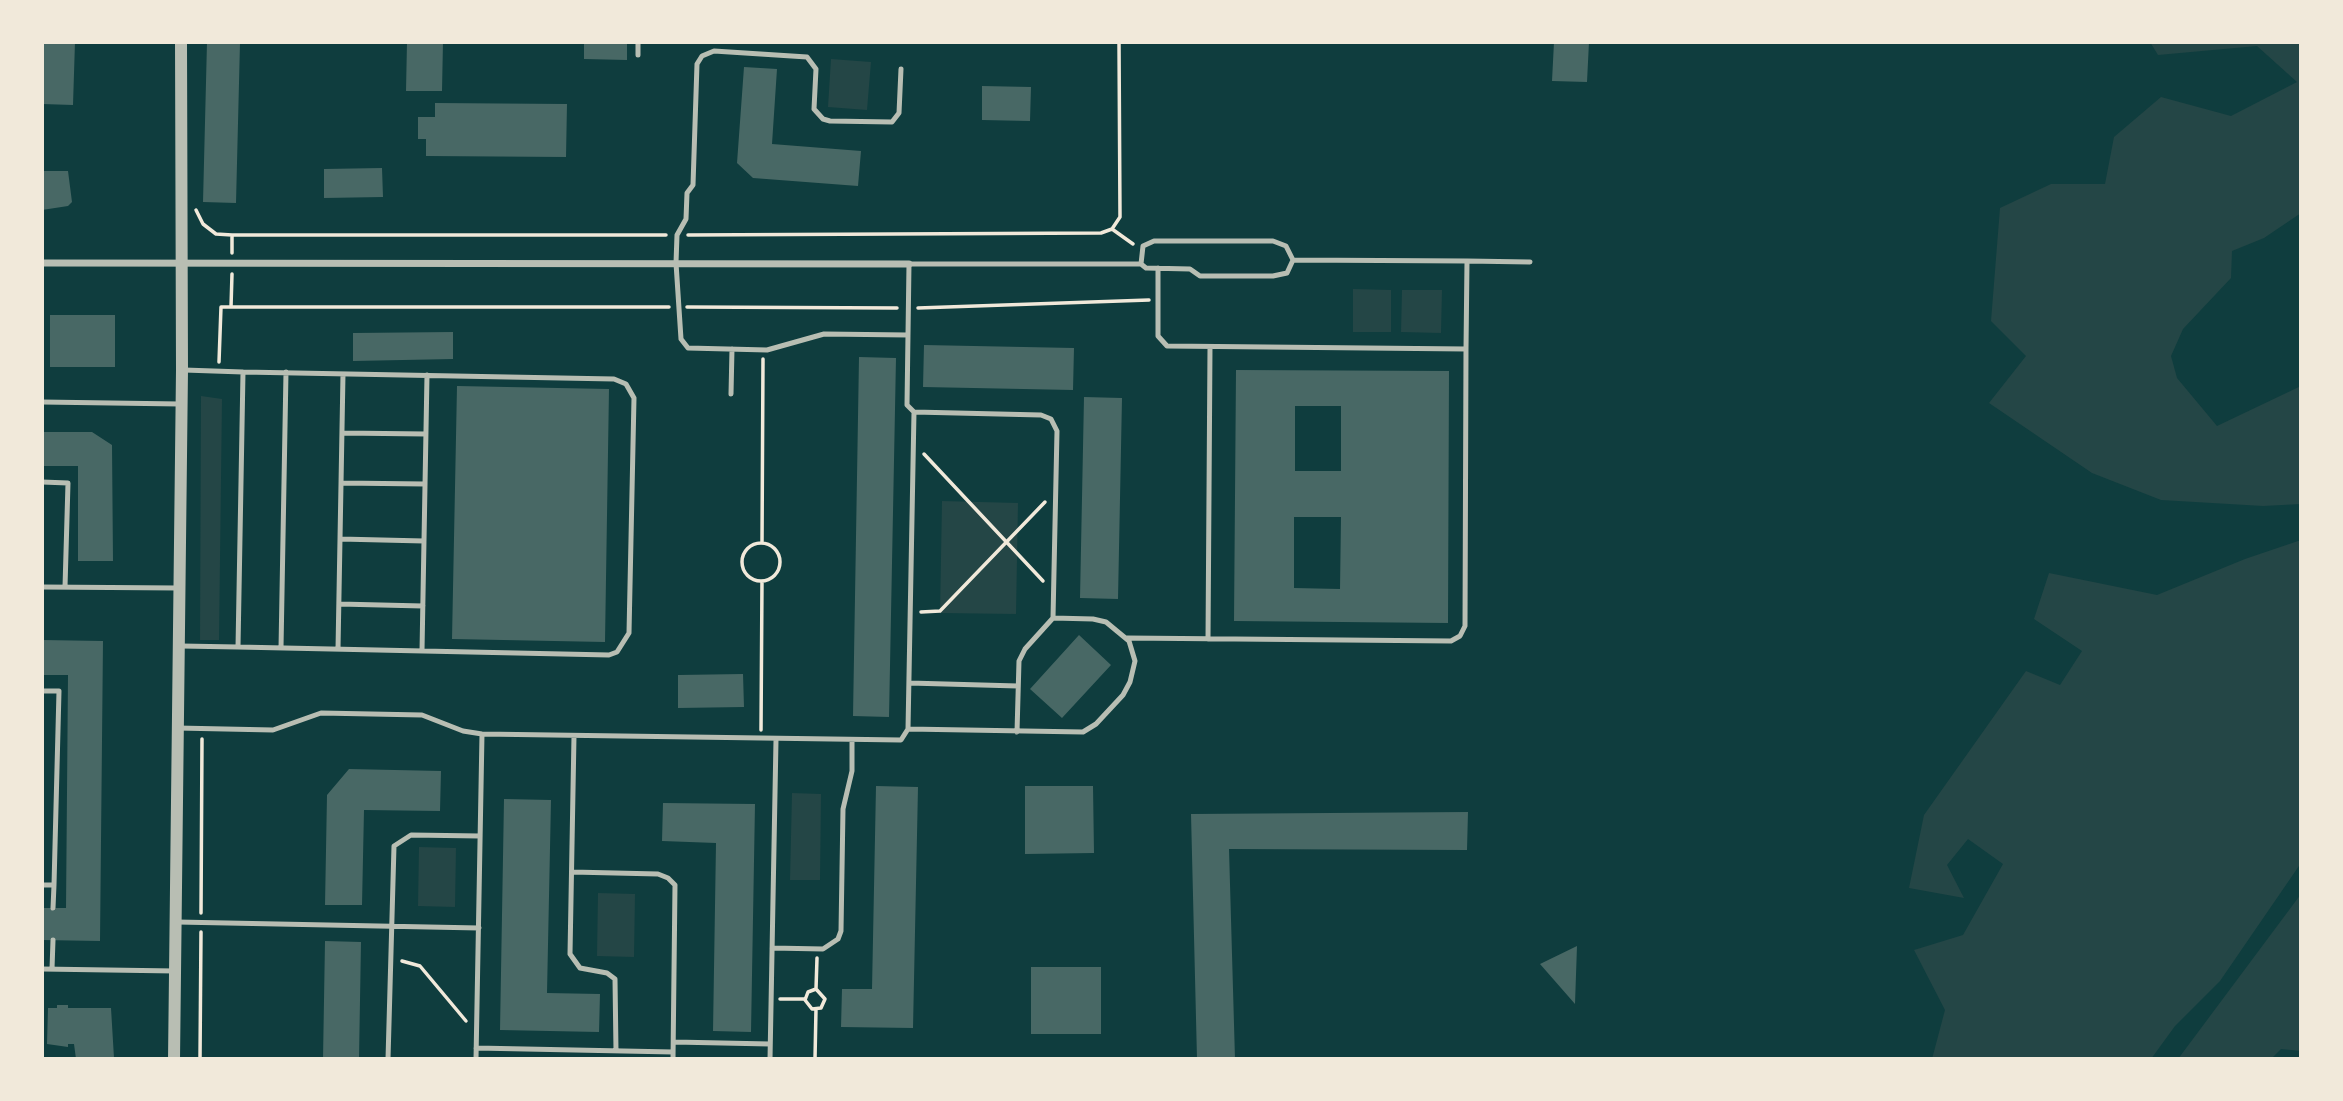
<!DOCTYPE html>
<html>
<head>
<meta charset="utf-8">
<style>
  body { margin:0 }
  #map { position:relative; width:2343px; height:1101px; overflow:hidden; background:#0f3d3e; font-family:"PT Sans Narrow",sans-serif }
  canvas { display:block }
  .frame { position:absolute; inset:0; border:44px solid #f1e9da; pointer-events:none }
</style>
</head>
<body>
<div id="map">
<canvas width="2343" height="1101"></canvas>
<div class="frame"></div>
</div>
<script>
const ctx = document.querySelector('canvas').getContext('2d');
ctx.lineJoin = 'round';
function paint(path, color) { ctx.fillStyle = color; ctx.fill(path, 'evenodd'); }
const shape = rows => new Path2D(rows.map(r => 'M' + r).join(''));
function strokePath(path, color, width, dash) { ctx.strokeStyle = color; ctx.lineWidth = width; ctx.lineCap = dash ? 'butt' : 'round'; ctx.setLineDash(dash || []); ctx.stroke(path); }
const green = shape([
  [2150,42,2301,42,2301,213,2264,238,2232,251,2231,278,2183,329,2171,356,2177,378,2217,426,2301,386,2301,504,2263,506,2161,500,2092,473,1989,403,2026,356,1991,321,2000,208,2051,184,2105,184,2114,137,2161,97,2231,116,2297,82,2257,46,2158,55],
  [831,59,871,62,867,110,828,107],
  [1353,289,1391,290,1391,332,1353,332],
  [1402,290,1442,290,1441,333,1401,332],
  [201,396,222,399,219,640,200,640],
  [942,501,1018,503,1016,614,940,613],
  [2301,540,2301,863,2220,981,2175,1026,2151,1059,1932,1059,1945,1010,1914,950,1963,935,2003,864,1968,839,1947,865,1964,898,1909,888,1924,815,2026,671,2060,685,2082,651,2034,619,2049,573,2157,595,2245,559],
  [792,793,821,794,820,880,790,880],
  [419,847,456,848,455,907,418,906],
  [598,893,635,894,634,957,597,956],
  [2301,894,2301,1051,2281,1049,2271,1059,2178,1059]
]);
const building = shape([
  [42,42,75,42,73,105,42,104],
  [207,42,240,43,236,203,203,202],
  [407,42,443,42,442,91,406,91],
  [584,42,627,42,627,60,584,59],
  [1554,42,1589,42,1587,82,1552,81],
  [744,67,777,69,772,144,861,151,858,186,753,178,737,163],
  [982,86,1031,87,1030,121,982,120],
  [435,103,567,104,566,157,426,156,426,139,418,139,418,117,435,117],
  [382,168,383,197,324,198,324,169],
  [42,171,68,171,72,202,68,206,42,210],
  [50,315,115,315,115,367,50,367],
  [453,332,453,359,353,361,353,333],
  [924,345,1074,348,1073,390,923,387],
  [859,357,896,358,889,717,853,716],
  [1236,370,1449,371,1448,623,1234,621],
  [1295,406,1341,406,1341,471,1295,471],
  [1294,517,1341,517,1340,589,1294,588],
  [457,386,609,389,605,642,452,639],
  [1084,397,1122,398,1118,599,1080,598],
  [42,432,92,432,112,445,113,561,78,561,78,466,42,466],
  [1079,635,1111,665,1062,718,1030,689],
  [42,640,103,641,100,941,42,940,42,908,66,908,68,675,42,675],
  [743,674,744,707,678,708,678,675],
  [349,769,441,771,440,811,364,810,362,905,325,905,327,795],
  [876,786,918,787,913,1028,841,1027,842,989,872,989],
  [1025,786,1093,786,1094,853,1025,854],
  [504,799,551,800,547,993,600,994,599,1032,500,1030],
  [663,803,755,804,751,1032,713,1031,716,843,662,841],
  [1468,812,1467,850,1229,849,1235,1059,1197,1059,1191,814],
  [325,941,361,942,359,1059,323,1059],
  [1577,946,1575,1004,1540,964],
  [1031,967,1101,967,1101,1034,1031,1034],
  [57,1005,68,1005,68,1008,111,1008,114,1058,76,1059,74,1044,68,1044,68,1047,47,1044,48,1008,57,1008]
]);
const path = shape([
  [196,210,203,224,216,234,232,235,666,235],
  [1112,229,1133,244],
  [688,235,1101,233,1112,229,1120,217,1119,42],
  [232,236,232,253],
  [231,307,232,274],
  [687,307,897,308],
  [918,308,1149,300],
  [219,362,221,307,669,307],
  [924,454,1043,581],
  [762,543,763,359],
  '742 562a19 19 0 1 1 38 0a19 19 0 1 1-38 0Z',
  [921,612,940,611,1045,502],
  [761,730,762,581],
  [201,913,202,739],
  [402,961,420,966,466,1021],
  [816,989,825,999,821,1008,812,1009,805,1000,808,992,816,989,817,958],
  [780,999,804,999],
  [200,1059,201,932],
  [815,1059,816,1009]
]);
const service = shape([
  [638,55,638,42],
  [901,69,899,113,892,122,830,121,823,119,814,109,816,69,807,57,714,51,702,56,697,64,693,185,687,193,686,219,677,235,676,263,681,339,688,348,767,350,824,334,908,335],
  [1467,261,1530,262],
  [1158,268,1158,336,1167,346,1466,349,1467,261,1293,260],
  [731,394,732,349],
  [42,402,180,404],
  [342,433,426,434],
  [42,482,68,483,65,587],
  [341,483,425,484],
  [340,539,424,541],
  [42,587,178,588],
  [339,604,423,606],
  [1127,638,1451,641,1460,636,1465,626,1466,349],
  [1208,639,1210,347],
  [181,646,238,647,243,372,184,370],
  [238,647,609,655,617,652,629,633,634,398,626,384,614,379,243,372],
  [281,648,286,372],
  [338,649,343,374],
  [422,651,427,375],
  [909,683,1018,686],
  [42,691,59,691,54,885,42,885],
  [177,728,273,730,321,713,422,715,463,731,482,734,901,740,908,729,914,412,907,405,909,264,1141,264,1146,268,1190,269,1200,276,1273,276,1287,273,1293,260,1286,246,1273,241,1154,241,1143,246,1141,264],
  [908,729,1083,732,1096,724,1123,695,1130,682,1135,661,1129,641,1106,622,1093,619,1053,618,1057,431,1051,419,1041,415,914,412],
  [1017,732,1019,661,1025,649,1053,618],
  [574,736,570,954,580,968,607,973,615,979,616,1051],
  [572,872,658,874,668,878,675,885,673,1059],
  [53,908,54,885],
  [177,922,479,928],
  [772,948,823,949,838,939,841,931,843,809,852,771,852,741],
  [42,969,175,971],
  [52,969,53,940],
  [674,1042,770,1044],
  [476,1048,673,1052],
  [388,1059,394,846,411,835,480,836],
  [476,1059,482,734],
  [770,1059,776,740]
]);
const minor = shape([
  [42,263,909,264]
]);
const tertiary = shape([
  [174,1059,182,370,181,42]
]);
paint(green, '#244646');
paint(building, '#486865');
strokePath(path, '#f1e9da', 3.5);
strokePath(service, '#b8beb3', 5);
strokePath(minor, '#b8beb3', 7);
strokePath(tertiary, '#b8beb3', 12);
</script>
</body>
</html>
